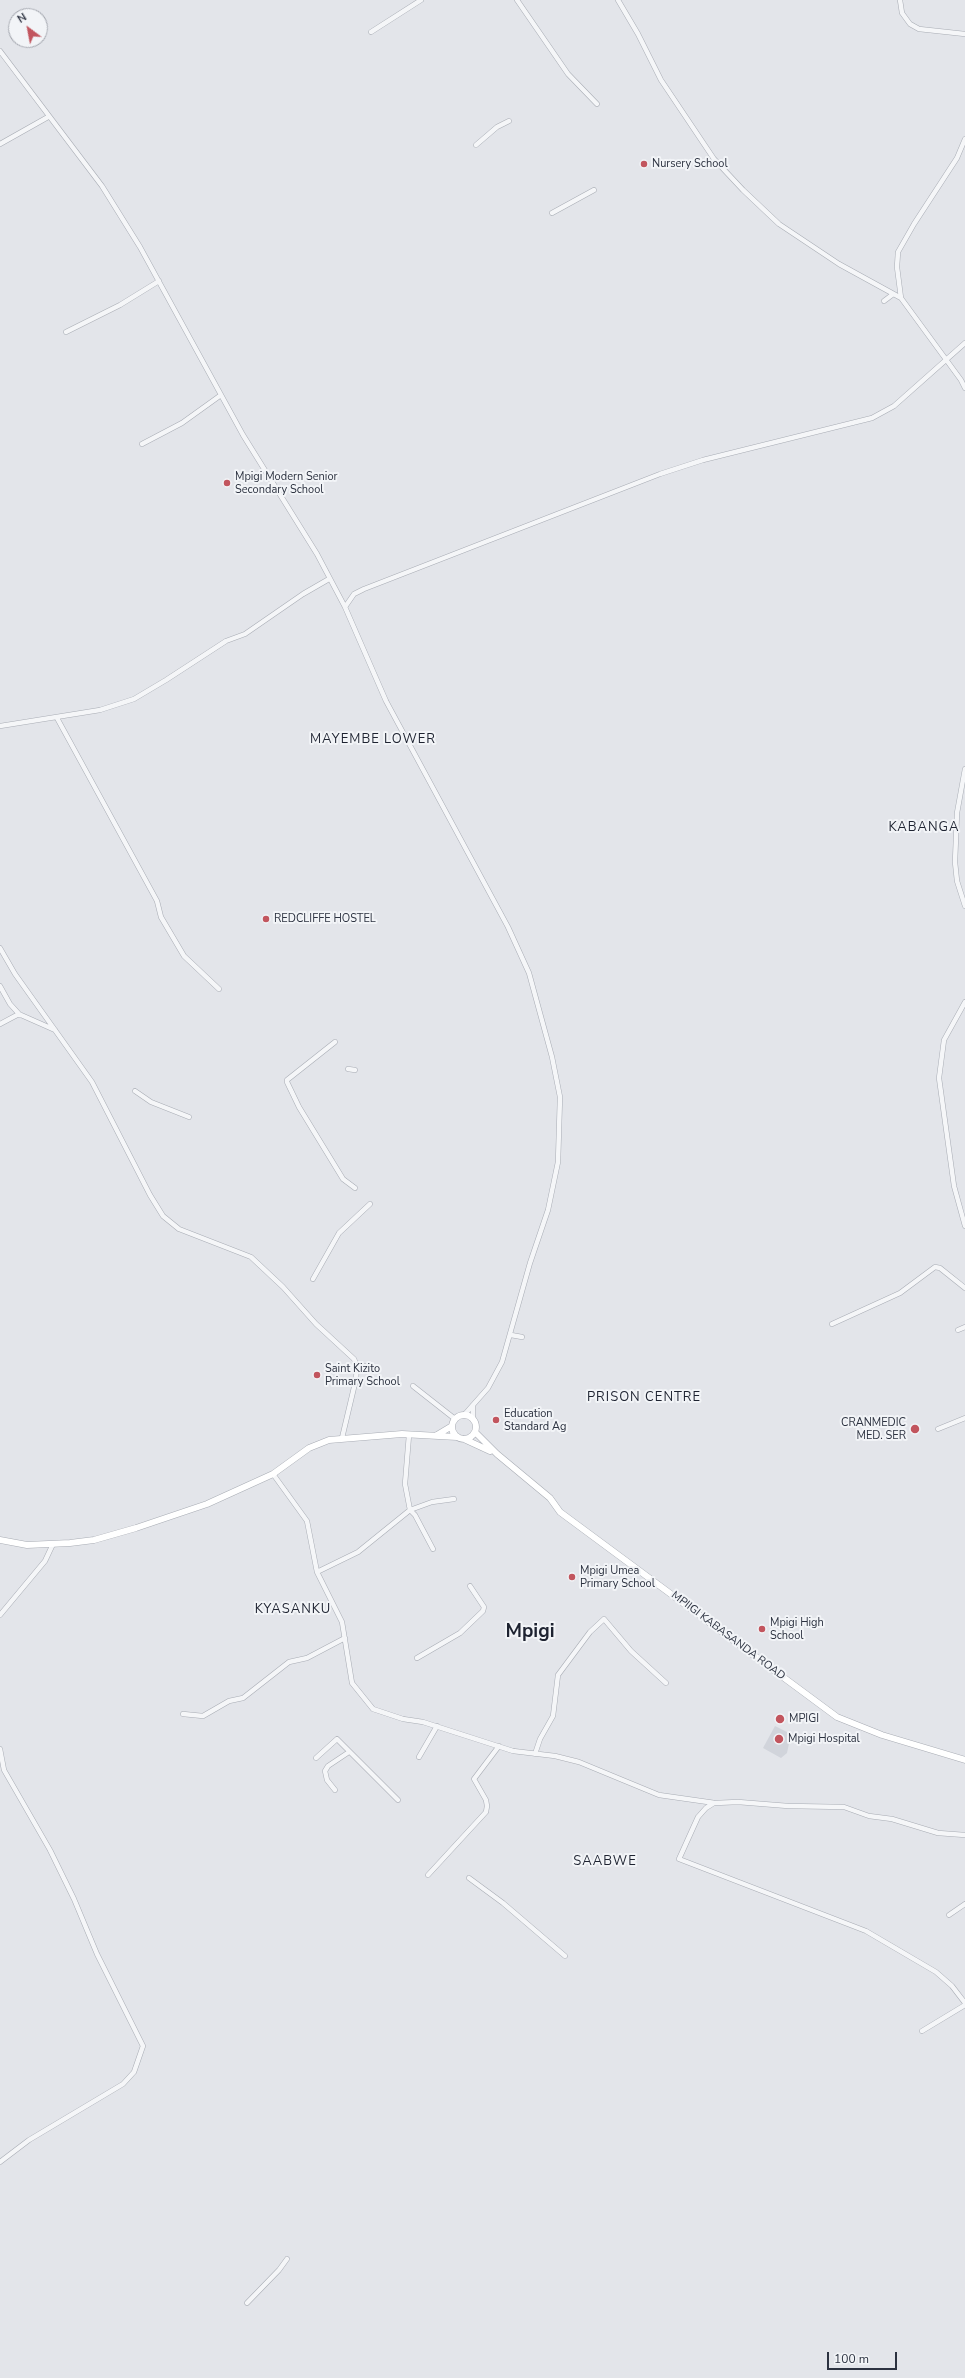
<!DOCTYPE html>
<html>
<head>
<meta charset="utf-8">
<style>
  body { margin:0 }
  #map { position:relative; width:965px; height:2378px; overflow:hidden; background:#e3e5ea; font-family:"Nunito Sans",sans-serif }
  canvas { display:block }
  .north { position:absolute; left:8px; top:8px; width:40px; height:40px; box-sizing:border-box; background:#f2f4f7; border:1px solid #a3a6ae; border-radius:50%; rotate:328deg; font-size:11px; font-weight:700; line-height:16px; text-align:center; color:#2c3240 }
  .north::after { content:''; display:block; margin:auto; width:14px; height:18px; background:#c2555e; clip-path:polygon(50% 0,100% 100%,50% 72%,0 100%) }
  .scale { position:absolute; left:827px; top:2352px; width:70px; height:18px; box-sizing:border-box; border:2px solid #2c3240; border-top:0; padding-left:5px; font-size:12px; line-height:14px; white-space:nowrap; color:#2c3240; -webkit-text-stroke:3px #f2f4f7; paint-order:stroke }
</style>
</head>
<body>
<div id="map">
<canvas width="965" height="2378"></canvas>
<div class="north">N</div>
<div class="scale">100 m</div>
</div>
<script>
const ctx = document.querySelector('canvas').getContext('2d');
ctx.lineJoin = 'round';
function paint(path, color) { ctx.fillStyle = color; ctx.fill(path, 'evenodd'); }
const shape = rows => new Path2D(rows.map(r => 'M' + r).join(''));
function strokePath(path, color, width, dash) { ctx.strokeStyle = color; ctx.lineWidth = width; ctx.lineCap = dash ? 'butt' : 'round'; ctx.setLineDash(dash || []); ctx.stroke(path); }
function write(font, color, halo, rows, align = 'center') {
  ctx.font = font + ' "Nunito Sans",sans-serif'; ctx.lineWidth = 4; ctx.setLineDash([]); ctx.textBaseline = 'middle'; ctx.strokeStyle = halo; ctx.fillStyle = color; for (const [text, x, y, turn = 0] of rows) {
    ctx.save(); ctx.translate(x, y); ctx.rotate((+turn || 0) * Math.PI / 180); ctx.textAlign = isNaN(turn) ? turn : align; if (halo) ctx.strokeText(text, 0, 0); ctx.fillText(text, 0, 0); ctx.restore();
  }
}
const built = shape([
  [775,1726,791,1734,787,1753,781,1758,763,1748]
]);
const street = shape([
  [517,0,568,74,597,104],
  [618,0,638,34,661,80,714,159,743,190,779,224,839,264,901,298,961,380,965,388],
  [900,0,902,13,910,24,919,29,965,34],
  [371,32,421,0],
  [0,51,102,186,140,247,243,435,317,554,345,607,386,701,508,927,529,973,552,1057,560,1097,558,1162,548,1210,530,1263,502,1362,488,1388,465,1414],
  [0,144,48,117],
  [476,145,497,127,509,121],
  [552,213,594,190],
  [901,298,897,267,898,252,914,224,957,158,965,139],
  [884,301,892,295],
  [66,332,120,305,159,281],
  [142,444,182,423,221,395],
  [345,607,354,594,364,589,660,474,703,460,872,418,894,406,965,343],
  [57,718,157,901,161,917,184,956,219,989],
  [0,726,100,710,134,699,166,680,226,641,245,634,303,594,329,579],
  [965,769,957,813,955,862,957,881,965,906],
  [0,948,15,974,92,1082,150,1195,163,1216,179,1229,251,1257,283,1287,316,1324,354,1359,357,1366,356,1379,342,1438],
  [0,986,10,1004,20,1015],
  [965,1002,944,1040,939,1078,954,1186,965,1226],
  [0,1024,17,1015,21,1015,55,1030],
  [335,1042,287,1080,287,1082,299,1107,343,1179,355,1188],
  [348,1069,355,1070],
  [135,1091,151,1102,189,1117],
  [313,1279,339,1233,370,1204],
  [832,1324,900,1293,935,1267,940,1268,965,1288],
  [958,1330,965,1327],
  [511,1335,522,1337],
  [357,1366,368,1366],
  [413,1386,455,1419],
  [473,1405,473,1418],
  [938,1429,965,1418],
  [409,1435,405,1484,410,1510,415,1515,433,1549],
  [273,1474,307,1521,317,1572,342,1622,352,1683,373,1709,403,1719,423,1722,513,1751,555,1756,579,1762,659,1795,715,1803,738,1802,788,1806,844,1807,869,1816,892,1819,938,1833,965,1835],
  [317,1572,358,1552,410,1510,432,1502,454,1499],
  [0,1615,45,1561,53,1544],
  [417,1658,460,1633,483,1611,484,1607,470,1586],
  [183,1714,203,1716,229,1701,243,1698,289,1662,307,1658,345,1638],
  [0,1749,4,1770,50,1850,74,1899,97,1954,143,2046,134,2072,123,2084,29,2140,0,2162],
  [535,1754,540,1739,553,1716,558,1675,590,1632,604,1619,631,1651,666,1683],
  [419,1757,437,1726],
  [316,1758,337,1739,398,1800],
  [335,1790,327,1780,325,1771,328,1766,349,1752],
  [714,1803,706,1808,698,1817,679,1859,866,1931,936,1972,952,1986,965,2003],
  [428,1875,486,1812,487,1806,486,1800,474,1779,499,1746],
  [469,1878,503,1903,565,1956],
  [949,1915,965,1904],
  [922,2031,965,2005],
  [247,2303,279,2270,287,2259]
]);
const secondary = shape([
  '452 1427a12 12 0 1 1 24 0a12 12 0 1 1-24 0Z',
  [475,1432,497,1454,550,1498,560,1512,837,1717,882,1735,965,1760],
  [437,1435,452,1426],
  [464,1439,490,1451],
  [0,1540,27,1545,70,1543,94,1540,136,1528,207,1504,273,1474,309,1448,329,1440,402,1434,457,1437]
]);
const markers = [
  [644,164,4,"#c2555e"],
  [227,483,4,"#c2555e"],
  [266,919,4,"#c2555e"],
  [317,1375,4,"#c2555e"],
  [496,1420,4,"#c2555e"],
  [915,1429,5,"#c2555e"],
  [572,1577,4,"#c2555e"],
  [762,1629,4,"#c2555e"],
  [780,1719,5,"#c2555e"],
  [779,1739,5,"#c2555e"]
];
const poiNames = [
  ["Nursery School",652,164],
  ["Mpigi Modern Senior",235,477],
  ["Secondary School",235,490],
  ["REDCLIFFE HOSTEL",274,919],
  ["Saint Kizito",325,1369],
  ["Primary School",325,1382],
  ["Education",504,1414],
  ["Standard Ag",504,1427],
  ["CRANMEDIC",906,1423,"right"],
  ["MED. SER",906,1436,"right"],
  ["Mpigi Umea",580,1571],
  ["Primary School",580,1584],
  ["Mpigi High",770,1623],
  ["School",770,1636],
  ["MPIGI",789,1719],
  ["Mpigi Hospital",788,1739]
];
const streetNames = [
  ["MPIIGI KABASANDA ROAD",728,1636,37]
];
const quarterNames = [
  ["MAYEMBE LOWER",373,740],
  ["KABANGA",924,828],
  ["PRISON CENTRE",644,1398],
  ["KYASANKU",293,1610],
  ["SAABWE",605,1862]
];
const townNames = [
  ["Mpigi",530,1632]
];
paint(built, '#d1d4db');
strokePath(street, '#a8acb4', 5.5);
strokePath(secondary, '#a8acb4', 7);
strokePath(street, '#f5f6f8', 4.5);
strokePath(secondary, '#fff', 6);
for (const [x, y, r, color] of markers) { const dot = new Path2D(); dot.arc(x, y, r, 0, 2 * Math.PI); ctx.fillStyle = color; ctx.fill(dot); strokePath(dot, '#f2f4f7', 1.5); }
write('11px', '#2c3240', '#f2f4f7', poiNames, 'left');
write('11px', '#2c3240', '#f2f4f7', streetNames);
ctx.letterSpacing = '1px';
write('13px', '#1e2331', '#f2f4f7', quarterNames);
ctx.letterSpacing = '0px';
write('bold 19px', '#1e2331', '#f2f4f7', townNames);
</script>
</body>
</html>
